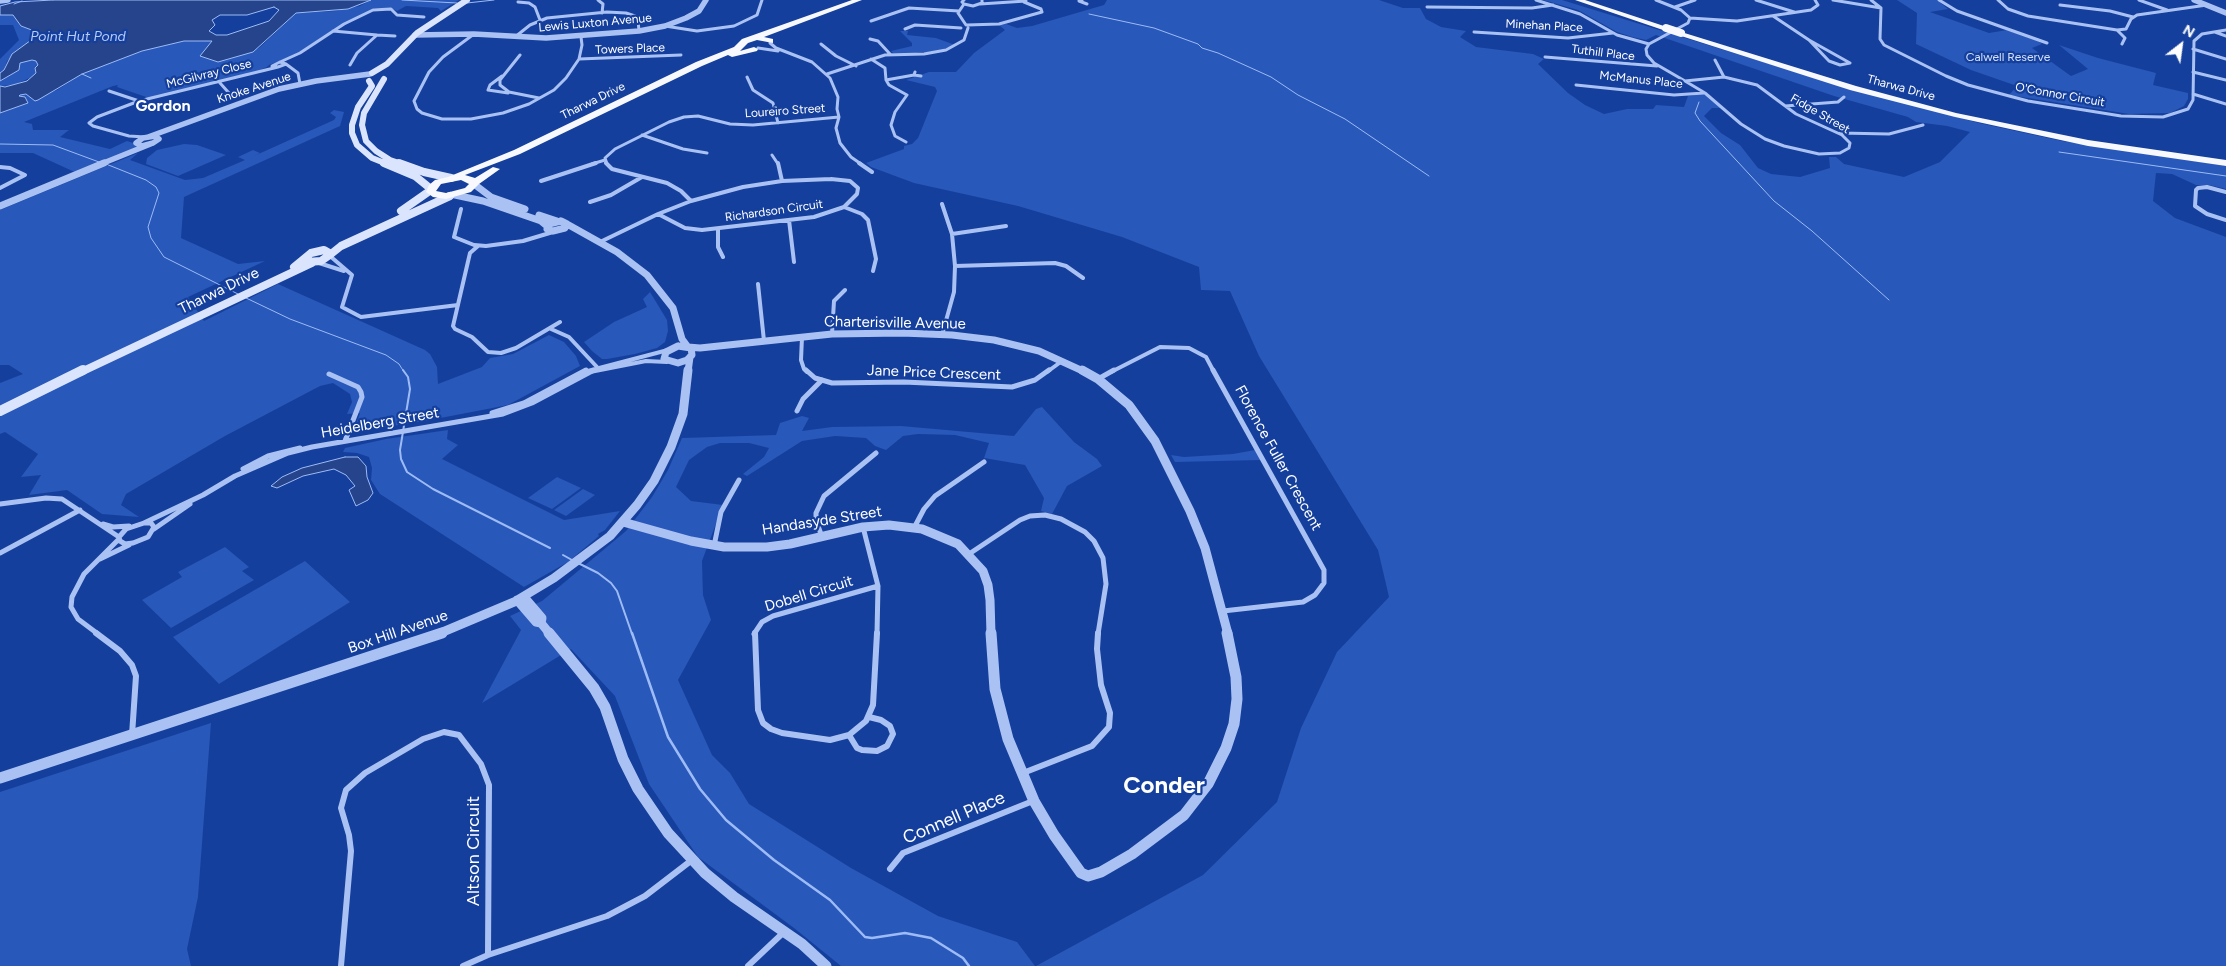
<!DOCTYPE html>
<html>
<head>
<meta charset="utf-8">
<style>
  body { margin:0 }
  #map { position:relative; width:2226px; height:966px; overflow:hidden; background:#153f9c; font-family:Figtree,sans-serif }
  canvas { display:block }
  .north { position:absolute; left:2156px; top:20px; width:50px; height:50px; -webkit-text-stroke:4px #153f9c; paint-order:stroke; rotate:30deg; font-size:14px; font-weight:700; line-height:20px; text-align:center; color:#fff }
  .north::after { content:''; display:block; margin:auto; width:18px; height:22px; background:#fff; clip-path:polygon(50% 0,100% 100%,50% 72%,0 100%) }
</style>
</head>
<body>
<div id="map">
<canvas width="2226" height="966"></canvas>
<div class="north">N</div>
</div>
<script>
const ctx = document.querySelector('canvas').getContext('2d');
ctx.lineJoin = 'round';
function paint(path, color) { ctx.fillStyle = color; ctx.fill(path, 'evenodd'); }
const shape = rows => new Path2D(rows.map(r => 'M' + r).join(''));
function strokePath(path, color, width, dash) { ctx.strokeStyle = color; ctx.lineWidth = width; ctx.lineCap = dash ? 'butt' : 'round'; ctx.setLineDash(dash || []); ctx.stroke(path); }
function write(font, color, halo, rows, align = 'center') {
  ctx.font = font + ' Figtree,sans-serif'; ctx.lineWidth = 4.5; ctx.setLineDash([]); ctx.textBaseline = 'middle'; ctx.strokeStyle = halo; ctx.fillStyle = color; for (const [text, x, y, turn = 0] of rows) {
    ctx.save(); ctx.translate(x, y); ctx.rotate((+turn || 0) * Math.PI / 180); ctx.textAlign = isNaN(turn) ? turn : align; if (halo) ctx.strokeText(text, 0, 0); ctx.fillText(text, 0, 0); ctx.restore();
  }
}
const green = shape([
  [371,0,459,0,441,11,438,8,406,6,397,11,391,8,374,8,293,56,269,65,267,67,258,71,149,98,117,87,118,85,113,86,24,122,32,124,33,130,69,130,60,137,110,149,127,141,145,147,79,174,33,153,0,153,0,113,28,103,25,97,19,96,20,95,29,95,33,99,57,90,82,74,108,63,142,51,184,41,212,41,218,62,259,48,296,13,336,11,360,6],
  [1107,0,1379,0,1403,8,1420,8,1426,19,1441,27,1466,31,1460,37,1476,47,1533,54,1544,59,1538,64,1568,93,1585,105,1604,114,1627,109,1653,109,1656,105,1684,107,1688,96,1704,94,1722,108,1712,108,1704,116,1721,133,1740,145,1758,168,1771,174,1800,177,1830,168,1829,157,1836,157,1844,164,1904,177,1940,162,1970,132,1947,126,1916,122,1908,117,1834,96,1656,35,1646,40,1632,37,1617,32,1578,10,1543,0,1562,0,1844,87,1979,123,2062,141,2226,166,2226,189,2209,185,2196,185,2172,174,2156,173,2153,201,2175,218,2226,237,2226,966,1036,966,1203,875,1277,802,1301,728,1337,652,1389,597,1378,550,1259,356,1230,291,1201,290,1199,267,1122,237,1018,206,914,183,871,167,866,163,904,149,904,146,912,144,918,138,937,91,935,87,906,80,929,72,956,72,974,53,1005,30,999,25,1006,24,1017,28,1032,26,1104,5],
  [1897,0,1937,0,1948,9,1930,12,1989,33,2007,30,2038,41,2042,44,2032,48,2071,76,2088,69,2059,45,2098,58,2156,73,2153,85,2188,93,2188,99,2184,106,2170,113,2129,114,2009,95,2017,86,1971,70,1916,44,1917,13],
  [0,15,13,15,21,26,37,32,38,35,7,61,4,70,0,73,0,59,19,40,13,25,0,25],
  [900,31,908,31,907,35,936,38,955,45,939,51,916,53,893,53,891,51,912,46,912,43],
  [32,60,36,61,38,66,34,76,14,85,0,86,0,81,19,70,20,63],
  [334,110,344,112,340,126,184,197,181,238,238,264,265,261,188,297,204,321,278,284,425,350,430,354,437,367,438,384,482,367,490,358,513,354,549,335,564,342,576,356,580,366,508,405,425,421,353,432,360,413,347,414,352,402,350,394,333,383,320,386,225,436,126,494,121,505,139,517,102,514,67,490,29,495,41,475,21,477,38,454,5,432,0,434,0,383,23,374,9,365,0,365,0,210,138,153,130,160,185,180,203,178,245,160,238,157,253,150,260,153,254,156,334,120,336,117,330,113],
  [184,144,197,145,226,155,178,176,146,164,147,158,157,150],
  [650,292,667,320,668,331,665,342,657,348,635,354,607,359,602,359,592,351,584,342,614,322,647,307,643,299],
  [1042,407,1074,442,1097,459,1102,466,1067,486,1052,514,1041,511,1044,498,1025,465,984,458,989,443,955,435,918,434,903,436,886,450,875,446,866,438,835,436,802,441,747,476,743,474,764,457,769,448,749,443,720,443,707,447,689,460,676,487,691,501,723,505,702,561,703,595,711,620,678,680,712,755,730,773,749,804,851,868,938,916,1017,942,1035,966,841,966,794,928,698,857,649,784,615,696,571,649,482,703,521,630,510,616,542,601,626,531,652,497,668,470,682,438,776,435,780,423,802,416,809,418,802,431,832,427,901,426,1014,436,1036,409],
  [448,430,447,439,458,445,442,459,564,520,620,511,605,530,598,534,599,536,568,562,524,587,380,494,371,480,372,468,369,457,357,453,343,452,345,448,386,439],
  [1255,450,1261,460,1175,462,1171,455,1184,457,1233,454],
  [557,477,581,488,552,509,528,498],
  [583,489,595,495,566,516,554,510],
  [225,547,249,567,242,571,254,580,171,628,142,600,182,577,178,572],
  [305,561,350,602,219,684,173,637],
  [211,723,198,897,187,949,191,966,0,966,0,792]
]);
const water = shape([
  [53,0,371,0,348,9,296,13,253,52,218,62,200,56,212,41,184,41,142,51,82,74,38,100,35,101,26,94,20,95,19,96,25,97,28,103,0,113,0,86,5,87,27,81,36,73,35,68,38,65,36,61,32,60,20,63,19,70,0,81,0,73,4,70,12,54,38,35,37,32,21,26,13,15,0,15,0,6,15,2,53,0],
  [274,7,279,10,269,21,227,35,216,35,209,31,215,25,212,20,220,15,247,15,274,7],
  [345,457,358,457,366,466,367,477,373,493,368,500,356,506,349,490,355,486,346,475,334,469,303,476,277,488,271,486,282,477,302,468,345,457]
]);
const streamFar2 = shape([
  [402,0,457,3],
  [467,3,494,0],
  [14,4,22,1],
  [1089,14,1154,28,1198,44,1202,48,1218,53,1271,77,1298,95,1345,119,1429,176],
  [82,74,91,78],
  [1699,102,1695,113,1700,121,1774,201,1812,231,1889,300],
  [0,144,53,145,99,162],
  [2059,152,2226,176],
  [106,164,146,180,156,187,159,193,148,227,151,238,164,257,238,294],
  [244,297,290,319,386,355,399,364,404,372]
]);
const streamFar1 = shape([
  [403,370,408,377,410,389,400,450,401,459,407,472,433,489,550,548],
  [563,555,572,560],
  [578,563,598,573,611,583,617,591,632,634]
]);
const stream = shape([
  [632,633,668,737,700,789,726,820,774,860,830,900,865,937,872,938,905,933,931,938,963,958,969,966]
]);
const minorFar3 = shape([
  [598,0,603,4,602,13],
  [964,0,962,2,964,4,973,6,982,3,982,0],
  [1082,0,1079,1,1087,4],
  [1536,0,1580,14,1617,35,1649,44],
  [1656,0,1681,10,1690,18,1688,23,1649,44,1646,49,1647,55,1654,63,1685,81],
  [1756,0,1794,12],
  [1833,0,1881,8],
  [1871,0,1881,8,1880,39,1884,45,1946,76,1968,85,2028,101,2121,116,2163,117,2188,109,2193,100,2194,41,2202,34,2226,30],
  [1939,0,1957,11,2047,43],
  [1998,0,2008,9,2028,16,2117,30,2126,29,2131,19,2137,15,2207,5],
  [2139,0,2167,10],
  [518,2,529,3,535,7,540,20],
  [964,4,958,13,966,25],
  [980,4,1026,1],
  [2060,5,2110,11,2133,17],
  [1427,7,1532,8,1553,5],
  [1675,7,1695,0],
  [1773,16,1809,40],
  [1690,18,1737,21,1811,10,1818,5,1815,0],
  [871,21,909,8,959,11],
  [967,25,999,24,1042,12,1041,9,1024,2],
  [665,26,697,31,734,26,757,15,762,0],
  [905,29,915,25,961,28],
  [2117,30,2125,38,2122,44],
  [333,31,377,35,357,53,350,65],
  [1474,32,1568,38,1613,33],
  [2215,32,2226,36],
  [474,34,443,57,429,72,414,101,417,109,422,113,442,119,471,119,503,113,529,104,554,90,566,78,579,59,582,45,581,37],
  [377,35,395,36],
  [515,37,530,25,547,18,607,12,626,13,635,16,638,20,639,31],
  [870,39,878,41,890,54],
  [1809,40,1850,63,1840,65,1829,61,1809,40],
  [770,43,776,48,812,62,830,78,838,97,837,109,839,117,836,128,840,143,851,157,861,164],
  [821,44,836,56,856,66],
  [758,48,778,51],
  [2193,49,2226,59],
  [520,55,500,80,500,85,509,92,539,98],
  [1545,57,1657,66],
  [579,59,681,55],
  [871,59,885,68,886,80,889,85,907,95,895,112,891,125,895,136,906,142],
  [1715,60,1724,77],
  [280,62,300,53,344,24,373,10,391,9,397,15,424,17],
  [280,62,286,64,278,67,272,66,280,62],
  [286,64,298,73,300,84],
  [915,72,914,75,921,76],
  [2193,72,2226,80],
  [827,74,885,55,924,54,946,50,964,40,968,28],
  [502,76,490,85,488,90,508,93],
  [747,77,753,90,773,103,778,123],
  [1724,77,1757,85,1796,114,1842,135,1850,143,1849,148,1840,153,1819,154,1784,146,1765,139,1741,124,1705,93,1685,81,1724,77],
  [886,80,914,75],
  [220,83,229,93],
  [1576,85,1674,95,1704,93],
  [109,91,139,101],
  [2193,94,2226,104],
  [1785,106,1838,102,1844,97],
  [1840,133,1889,134,1923,125],
  [642,135,683,149,707,153],
  [145,137,129,136,93,126,89,123,97,117,139,101,278,67],
  [772,155,778,164],
  [592,164,605,160],
  [607,164,605,158,615,149,669,122,684,117,698,116,730,124,753,125,839,117]
]);
const minorFar2 = shape([
  [606,163,612,169,667,183,681,191,691,201],
  [778,163,782,181],
  [859,163,872,172],
  [0,167,10,168,25,175,0,188],
  [831,179,850,181,858,188,857,194,844,207,814,217,702,230,685,228,658,214,691,201,743,187,782,181,831,179],
  [541,181,596,163],
  [2226,192,2207,187,2198,188,2196,190,2195,206,2207,214,2226,220],
  [590,202,611,195,642,177],
  [942,204,952,234,955,266,954,292,942,335],
  [844,207,862,214,868,220,876,259,873,271],
  [461,209,454,237,474,245,486,246,523,241,553,232],
  [789,220,794,262],
  [718,229,718,247,723,257],
  [952,234,1006,226],
  [600,242,658,214],
  [478,246,470,253,453,326,455,329,472,337,488,352,501,353,516,348,560,322],
  [330,256,352,275,342,307,361,317,458,305],
  [319,263,344,271],
  [955,266,1055,263,1066,266,1083,278],
  [758,284,764,341],
  [551,329,569,337,597,367],
  [832,334,834,301,845,290],
  [802,337,801,360,804,369,807,372],
  [584,372,668,350],
  [590,372,646,361,667,362],
  [1047,372,1062,361],
  [1111,372,1160,347,1189,348,1206,357,1214,372]
]);
const minorFar1 = shape([
  [806,370,815,378,832,383,904,382,1012,387,1035,380,1049,370],
  [1213,370,1324,570,1324,583,1315,595,1303,602,1223,611],
  [329,374,358,387,361,392,362,397,345,441],
  [1098,379,1114,370],
  [797,411,803,399,822,380],
  [492,413,524,403,586,370],
  [243,469,268,456,300,448],
  [0,504,46,498,62,499,119,537],
  [144,523,203,495,235,476,288,453,312,447,503,414,532,403,594,370],
  [144,523,151,523,154,527,148,537,133,543,125,544,120,541,119,537,126,529,144,523],
  [103,524,113,527,129,526],
  [863,527,878,586],
  [914,528,924,509,935,496,984,462],
  [154,529,190,504],
  [822,537,816,520,816,513,824,496,876,453],
  [714,546,721,512,739,480],
  [0,553,80,510],
  [969,554,1020,520,1030,516,1045,515,1061,519,1085,532,1094,541,1103,558,1106,584,1098,634],
  [100,559,129,545],
  [98,634,78,619,71,607,72,597,84,574,119,539],
  [754,634,762,622,773,616,878,586],
  [877,634,878,586]
]);
const minor = shape([
  [96,633,120,651,132,665,136,676,132,735],
  [755,633,758,710,763,723,771,729,782,733,830,740,849,735,866,721,873,705,877,633],
  [849,735,857,748,862,750,877,751,887,746,893,734,890,726,881,720,869,717],
  [1023,773,1092,746,1109,727,1110,713,1101,685,1097,649,1098,633],
  [890,869,903,853,1033,801],
  [341,966,351,851,349,835,341,808,346,790,365,773,423,739,444,732,459,735,481,764,489,785,488,955],
  [463,966,488,955,607,916,645,896,692,860],
  [748,966,784,932]
]);
const tertiaryFar3 = shape([
  [2194,0,2226,13],
  [0,1,8,0],
  [415,35,474,34,546,38,639,31,665,26,686,18,699,11,706,0],
  [155,136,159,139,153,143,142,146,136,143,143,138,155,136],
  [148,137,279,89,316,81,370,74],
  [101,164,153,143]
]);
const tertiaryFar2 = shape([
  [474,184,491,197,525,209],
  [455,195,483,201,541,221,547,226],
  [0,206,104,163],
  [539,215,557,221],
  [561,221,567,224,565,228,553,231,547,229,549,224,561,221],
  [567,224,617,252,647,275,673,308,682,339,688,347],
  [678,346,691,348,692,355,687,360,678,363,664,359,666,352,678,346],
  [688,347,700,348,832,334,902,333,952,335,994,340,1039,351,1085,372],
  [688,372,690,357]
]);
const tertiaryFar1 = shape([
  [1082,370,1098,379,1129,405,1155,441,1190,511,1205,548,1228,634],
  [623,522,691,541,724,547,767,547,790,544,863,527,889,525,922,529,958,544,983,571,988,585,990,600,991,634],
  [524,597,542,618,541,623],
  [517,600,536,622,541,623,550,634],
  [438,634,514,602,554,578,610,536,637,505,654,481,671,447,683,414,688,370]
]);
const tertiary = shape([
  [549,633,594,688,605,707,623,759,638,789,668,833,705,873,734,897,802,944,826,966],
  [991,633,995,689,1008,739,1034,801,1054,835,1081,873,1088,876,1101,872,1132,854,1184,815,1208,784,1226,748,1234,724,1237,699,1236,677,1227,633],
  [0,778,442,633]
]);
const secondaryFar2 = shape([
  [372,73,387,64,417,33,467,0],
  [384,79,364,113,362,125,366,141,376,151,390,160,402,164],
  [369,81,372,86,358,107,352,125,352,133,357,145,372,158,387,164]
]);
const secondaryFar1 = shape([
  [384,163,415,176,431,189],
  [399,163,424,172,451,178],
  [401,211,431,190],
  [331,254,341,246,450,196],
  [294,267,311,253,324,250,331,254,321,261,307,262],
  [81,372,312,263]
]);
const secondary = shape([
  [0,411,83,370]
]);
const primary = shape([
  [852,0,862,0,764,37,773,39,773,43,757,40,748,43,740,51,754,47,758,49,757,51,732,57,728,55,702,66,520,154,465,175,475,178,493,167,500,169,479,184,471,192,446,199,433,197,426,192,429,185,435,180,448,177,514,150,696,62,734,47,742,39,852,0],
  [461,180,469,184,465,188,446,193,436,191,441,184,461,180],
  [1575,0,1585,0,1670,28,1663,30,1575,0],
  [1678,31,1856,86,1956,113,2088,140,2226,160,2226,166,2088,146,1955,117,1850,90,1678,35,1678,31]
]);
const primaryBridge = shape([
  [1666,28,1681,33]
]);
const farStreetnames = [
  ["Lewis Luxton Avenue",595,23,-5],
  ["Minehan Place",1544,26,3],
  ["Towers Place",630,49,-2],
  ["Tuthill Place",1603,53,7],
  ["McGilvray Close",209,74,-14],
  ["McManus Place",1641,80,6],
  ["Knoke Avenue",254,88,-18],
  ["Tharwa Drive",1901,88,15],
  ["O'Connor Circuit",2060,95,10],
  ["Tharwa Drive",593,101,-26],
  ["Loureiro Street",785,111,-4],
  ["Fidge Street",1820,114,30],
  ["Richardson Circuit",774,211,-8]
];
const farParknames = [
  ["Calwell Reserve",2008,57]
];
const farWaternames = [
  ["Point Hut Pond",78,37]
];
const streetNames = [
  ["Tharwa Drive",219,291,-26],
  ["Charterisville Avenue",895,323,1],
  ["Jane Price Crescent",934,373,2],
  ["Heidelberg Street",380,423,-10],
  ["Florence Fuller Crescent",1278,458,61],
  ["Handasyde Street",822,521,-9],
  ["Dobell Circuit",809,594,-17],
  ["Box Hill Avenue",398,632,-19]
];
const farDistrictnames = [
  ["Gordon",163,106]
];
const nearStreetnames = [
  ["Connell Place",954,818,-23],
  ["Altson Circuit",474,851,-90]
];
const nearDistrictnames = [
  ["Conder",1164,786]
];
paint(green, '#2858ba');
paint(water, '#25448b');
strokePath(water, '#9dbbf6', 1);
strokePath(streamFar2, '#9dbbf6', 1);
strokePath(streamFar1, '#9dbbf6', 2);
strokePath(stream, '#9dbbf6', 2.5);
strokePath(minorFar3, '#aac2f3', 3);
strokePath(minorFar2, '#aac2f3', 4);
strokePath(minorFar1, '#aac2f3', 5);
strokePath(minor, '#aac2f3', 6);
strokePath(tertiaryFar3, '#aac2f3', 5.5);
strokePath(tertiaryFar2, '#aac2f3', 7);
strokePath(tertiaryFar1, '#aac2f3', 9);
strokePath(tertiary, '#aac2f3', 11);
strokePath(secondaryFar2, '#dae5fd', 6);
strokePath(secondaryFar1, '#dae5fd', 8);
strokePath(secondary, '#dae5fd', 10);
paint(primary, '#f7f9ff');
strokePath(primaryBridge, '#f7f9ff', 8);
write('12px', '#fff', '#153f9c', farStreetnames);
write('12px', '#d3e1fd', '#153f9c', farParknames);
write('italic 14px', '#b7cdf9', '#153f9c', farWaternames);
write('15px', '#fff', '#153f9c', streetNames);
write('bold 16px', '#fff', '#153f9c', farDistrictnames);
write('18px', '#fff', '#153f9c', nearStreetnames);
write('bold 24px', '#fff', '#153f9c', nearDistrictnames);
</script>
</body>
</html>
